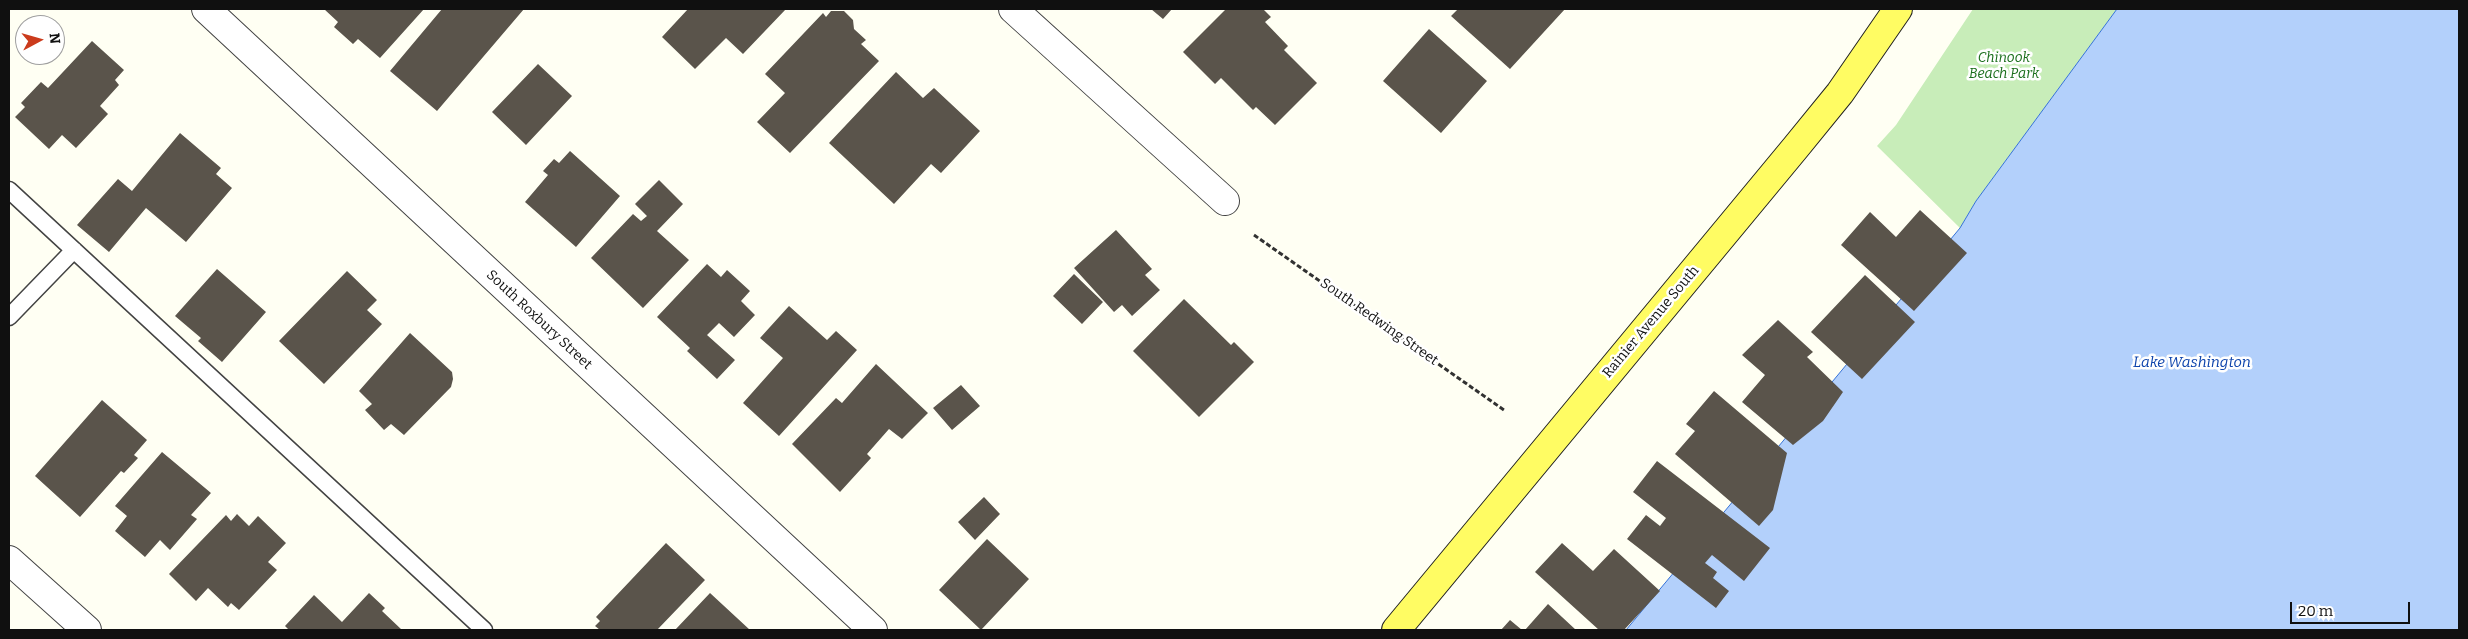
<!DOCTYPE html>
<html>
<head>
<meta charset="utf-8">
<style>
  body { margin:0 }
  #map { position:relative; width:2468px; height:639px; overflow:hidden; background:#fffff3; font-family:Bitter,serif }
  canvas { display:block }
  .frame { position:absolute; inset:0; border:10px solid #101010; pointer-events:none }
  .north { position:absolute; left:15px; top:15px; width:50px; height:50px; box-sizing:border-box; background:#fff; border:1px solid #9f9f9f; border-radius:50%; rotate:84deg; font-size:14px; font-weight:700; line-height:20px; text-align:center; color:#101010 }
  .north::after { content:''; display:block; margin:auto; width:18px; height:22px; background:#cb3b1c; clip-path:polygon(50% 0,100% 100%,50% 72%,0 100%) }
  .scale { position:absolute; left:2290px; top:602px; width:120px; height:22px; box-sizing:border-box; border:2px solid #101010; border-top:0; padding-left:6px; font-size:15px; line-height:18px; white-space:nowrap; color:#101010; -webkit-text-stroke:4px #fff; paint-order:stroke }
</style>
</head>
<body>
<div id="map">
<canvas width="2468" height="639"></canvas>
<div class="frame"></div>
<div class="north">N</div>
<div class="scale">20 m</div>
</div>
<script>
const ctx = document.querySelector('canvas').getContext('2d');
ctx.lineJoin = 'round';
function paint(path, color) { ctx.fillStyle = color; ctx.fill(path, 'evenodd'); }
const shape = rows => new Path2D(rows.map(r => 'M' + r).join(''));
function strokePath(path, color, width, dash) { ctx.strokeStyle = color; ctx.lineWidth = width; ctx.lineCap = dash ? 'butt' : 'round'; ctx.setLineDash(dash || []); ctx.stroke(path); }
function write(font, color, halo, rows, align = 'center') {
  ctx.font = font + ' Bitter,serif'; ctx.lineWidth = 5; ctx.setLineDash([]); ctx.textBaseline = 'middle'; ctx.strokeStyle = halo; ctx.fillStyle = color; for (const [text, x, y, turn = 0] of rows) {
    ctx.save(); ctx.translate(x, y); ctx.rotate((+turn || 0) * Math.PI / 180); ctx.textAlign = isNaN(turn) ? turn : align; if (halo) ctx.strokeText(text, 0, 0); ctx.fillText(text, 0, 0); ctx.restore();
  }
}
const green = shape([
  [1973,9,2117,9,1976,201,1960,228,1877,146,1896,125]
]);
const water = shape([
  [2117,9,2459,9,2459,630,1626,630,1960,228,1976,201,2117,9]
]);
const building = shape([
  [324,9,424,9,380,58,358,39,353,44,334,27,338,22],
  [442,9,524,9,437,111,390,71],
  [688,9,786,9,743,54,726,38,695,69,662,37],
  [1151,9,1172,9,1163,19],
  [1226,9,1263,9,1271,17,1265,22,1288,46,1284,50,1317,83,1275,125,1256,107,1253,110,1221,78,1215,84,1183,52],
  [1458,9,1565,9,1510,69,1451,16],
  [831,11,844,11,853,20,854,29,866,40,861,44,879,61,790,153,757,122,785,93,765,74,823,13,826,17],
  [1429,29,1487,81,1441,133,1383,81],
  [92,41,124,70,115,80,119,85,100,106,108,114,76,148,62,135,49,149,15,117,25,107,21,103,41,82,48,88],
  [538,64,572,96,526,145,492,112],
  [896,72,923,98,934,88,980,131,941,173,931,164,894,204,829,143],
  [180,133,221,168,216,174,232,188,186,242,146,208,109,252,77,225,118,179,132,191],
  [570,151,620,196,576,247,525,202,548,175,543,171,554,159,559,163],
  [659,180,683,204,657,231,689,260,643,308,591,258,633,214,641,221,647,216,635,204],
  [1920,210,1967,253,1914,311,1841,245,1870,212,1896,237],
  [1116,230,1152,269,1145,275,1160,290,1132,316,1122,305,1114,312,1074,268],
  [707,264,721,277,727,270,750,291,741,301,755,315,734,337,719,323,707,335,735,360,717,379,687,351,690,348,657,317],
  [217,269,266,312,222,362,198,341,201,338,175,316],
  [347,271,377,300,367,310,382,324,324,384,279,341],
  [1074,274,1103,302,1082,324,1053,296],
  [1865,275,1915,322,1862,379,1811,332],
  [1184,299,1231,345,1234,342,1254,362,1199,417,1133,351],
  [789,306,827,340,836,331,857,350,779,436,743,403,783,358,760,338],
  [1778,320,1813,352,1807,357,1843,392,1823,421,1793,445,1742,402,1765,375,1742,355],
  [410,333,452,372,453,379,451,387,404,435,391,424,384,430,365,410,372,404,359,391],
  [876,364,928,413,902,439,889,429,867,454,871,458,840,492,792,444,836,398,842,403],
  [961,385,980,406,952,430,933,408],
  [1714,391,1787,453,1773,510,1759,526,1675,454,1695,431,1686,424],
  [102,400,147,440,134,455,138,458,124,473,121,471,80,517,35,476],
  [162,452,211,493,191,515,197,519,170,550,160,540,145,557,115,531,127,516,115,506],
  [1657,461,1770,548,1744,581,1712,555,1705,563,1717,572,1713,578,1729,591,1716,608,1627,539,1646,515,1660,526,1666,518,1633,492],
  [984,497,1000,514,975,540,958,522],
  [237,514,249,526,258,516,286,543,268,562,277,570,239,610,231,603,228,607,208,588,196,601,169,574,226,515,231,521],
  [987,539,1029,579,981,630,939,590],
  [666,543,705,580,657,630,600,630,595,626,600,621,596,617],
  [1562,543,1593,571,1614,549,1660,591,1624,630,1599,630,1535,572],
  [369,593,385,608,382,611,402,630,289,630,285,626,314,595,342,622],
  [710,593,750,630,675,630],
  [1548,604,1576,630,1525,630],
  [1510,620,1522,630,1501,630]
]);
const path = shape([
  [1254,235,1504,410]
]);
const service = shape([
  [9,190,484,630],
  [9,317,74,250]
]);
const minor = shape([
  [206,9,873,630],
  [1013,9,1225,201],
  [9,560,87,630]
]);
const primary = shape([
  [1396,630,1796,147,1840,93,1898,9]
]);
const parkNames = [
  ["Chinook",2004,58],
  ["Beach Park",2004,74]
];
const streetNames = [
  ["South Roxbury Street",539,320,43],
  ["South Redwing Street",1379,322,35],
  ["Rainier Avenue South",1651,322,-50]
];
const waterNames = [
  ["Lake Washington",2192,363]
];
paint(green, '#c8edb9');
paint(water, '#b3d0fb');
strokePath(water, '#3572d7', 1);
paint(building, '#5a544b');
strokePath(service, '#434343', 19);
strokePath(minor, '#434343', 30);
strokePath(primary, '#212121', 30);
strokePath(path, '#323232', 3, [5, 2.5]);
strokePath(service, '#fff', 16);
strokePath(minor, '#fff', 28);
strokePath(primary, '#fffc63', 28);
write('italic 14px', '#1a6e1b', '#fff', parkNames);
write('14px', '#101010', '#fff', streetNames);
write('italic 15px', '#0e44ac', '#fff', waterNames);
</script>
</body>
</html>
